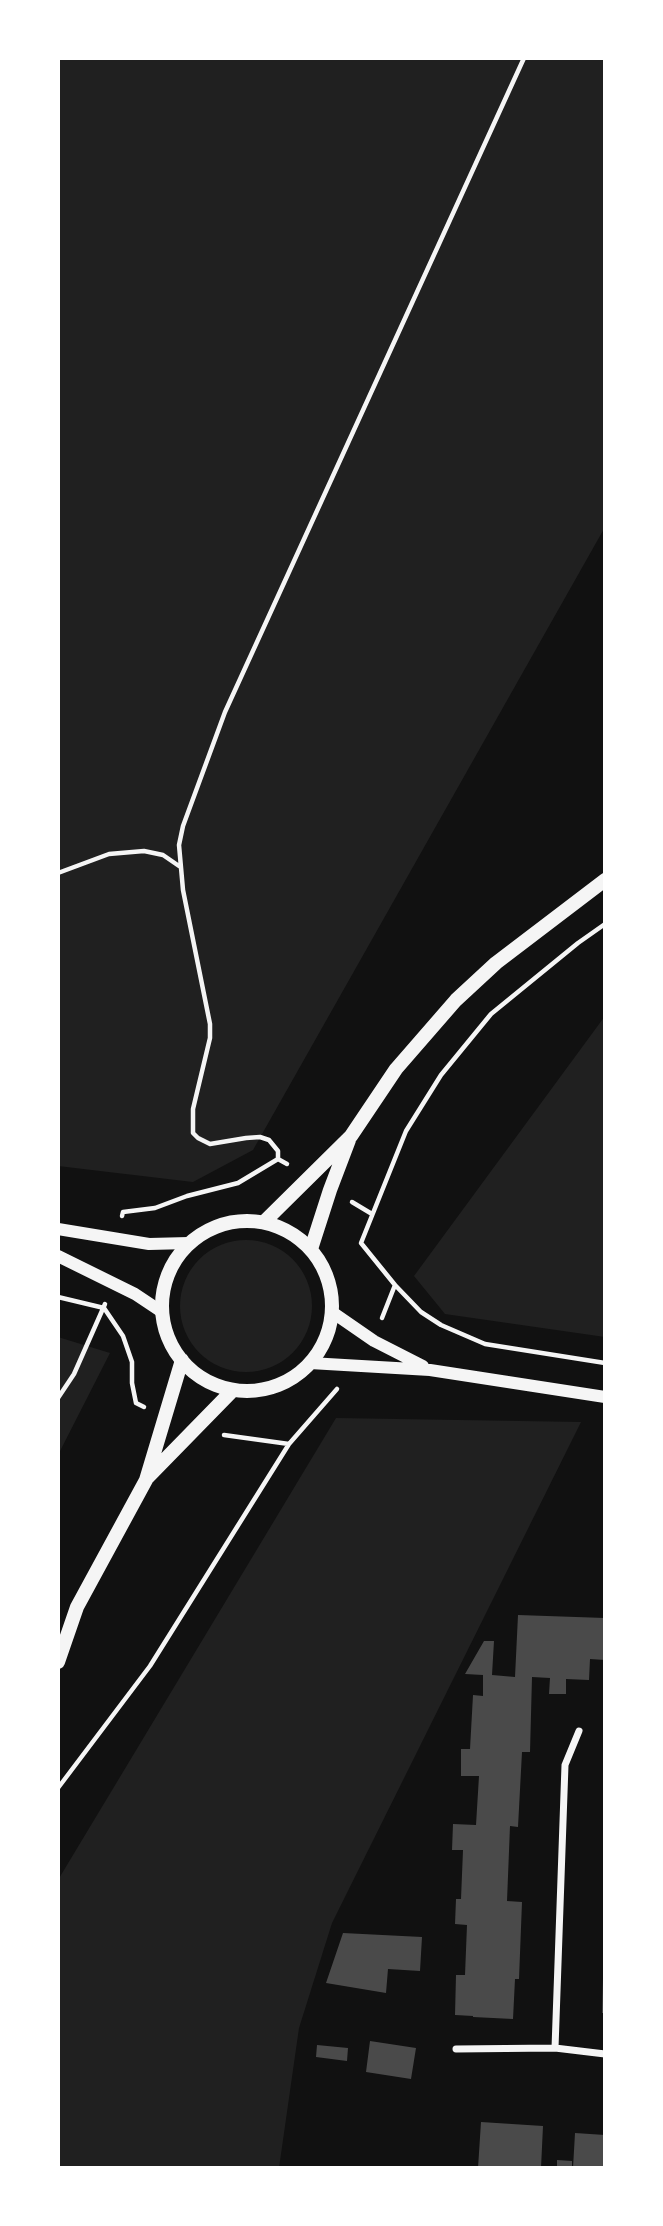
<!DOCTYPE html>
<html>
<head>
<meta charset="utf-8">
<style>
  body { margin:0 }
  #map { position:relative; width:663px; height:2226px; overflow:hidden; background:#111; font-family:"Archivo Narrow",sans-serif }
  canvas { display:block }
  .frame { position:absolute; inset:0; border:60px solid #fff; pointer-events:none }
</style>
</head>
<body>
<div id="map">
<canvas width="663" height="2226"></canvas>
<div class="frame"></div>
</div>
<script>
const ctx = document.querySelector('canvas').getContext('2d');
ctx.lineJoin = 'round';
function paint(path, color) { ctx.fillStyle = color; ctx.fill(path, 'evenodd'); }
const shape = rows => new Path2D(rows.map(r => 'M' + r).join(''));
function strokePath(path, color, width, dash) { ctx.strokeStyle = color; ctx.lineWidth = width; ctx.lineCap = dash ? 'butt' : 'round'; ctx.setLineDash(dash || []); ctx.stroke(path); }
const green = shape([
  [58,58,605,58,605,527,253,1150,193,1182,58,1166],
  [605,1016,605,1337,445,1314,414,1276],
  '180 1306a66 66 0 1 1 132 0a66 66 0 1 1-132 0Z',
  [58,1337,110,1353,58,1455],
  [336,1418,581,1422,332,1923,299,2028,279,2168,58,2168,58,1880]
]);
const building = shape([
  [518,1615,605,1618,605,1660,590,1659,589,1680,566,1679,566,1694,549,1694,550,1678,532,1677,530,1752,522,1752,518,1827,510,1826,507,1901,522,1902,519,1979,515,1979,513,2019,473,2017,473,2016,455,2015,456,1975,465,1975,467,1925,455,1924,456,1899,461,1899,463,1850,452,1850,453,1824,476,1825,479,1776,461,1776,461,1749,470,1749,473,1695,483,1696,483,1675,465,1674,484,1641,494,1641,492,1675,515,1677],
  [343,1933,422,1937,420,1971,388,1969,386,1993,326,1983],
  [603,1978,605,1978,605,2013,602,2013],
  [370,2041,416,2048,411,2079,366,2072],
  [317,2045,348,2048,347,2061,316,2057],
  [481,2122,543,2126,541,2168,478,2168],
  [575,2133,605,2135,605,2168,573,2168],
  [557,2160,572,2161,572,2168,557,2168]
]);
const path = shape([
  [58,873,109,854,144,851,163,855,179,866],
  [278,1159,278,1151,269,1140,260,1137,246,1138,210,1144,198,1138,193,1133,193,1109,210,1038,210,1024,183,890,179,845,183,826,225,712,524,58],
  [352,1202,372,1214],
  [122,1216,123,1212,155,1208,187,1196,238,1183,278,1159,287,1164],
  [395,1285,421,1312,441,1325,485,1344,605,1363],
  [58,1297,104,1308,123,1336,132,1362,132,1383,136,1403,144,1407],
  [382,1318,395,1285,361,1243,406,1131,441,1075,491,1014,578,943,605,924],
  [58,1398,74,1374,105,1304],
  [224,1435,289,1444],
  [58,1788,150,1666,289,1444,337,1389]
]);
const minor = shape([
  [555,2048,565,1765,579,1731],
  [456,2049,555,2048,605,2054]
]);
const tertiary = shape([
  [58,1229,149,1244,189,1243],
  [58,1256,135,1294,162,1312],
  [332,1312,374,1341,423,1366],
  [310,1363,430,1370,605,1397]
]);
const secondary = shape([
  '162 1306a85 85 0 1 1 170 0a85 85 0 1 1-170 0Z',
  [264,1222,351,1136,396,1069,456,1000,496,963,605,880],
  [311,1249,330,1190,349,1140],
  [148,1477,233,1390],
  [58,1662,77,1607,146,1480,182,1360]
]);
paint(green, '#202020');
paint(building, '#4a4a4a');
strokePath(path, '#f5f5f5', 4.5);
strokePath(minor, '#f5f5f5', 7);
strokePath(tertiary, '#f5f5f5', 12);
strokePath(secondary, '#f5f5f5', 14);
</script>
</body>
</html>
